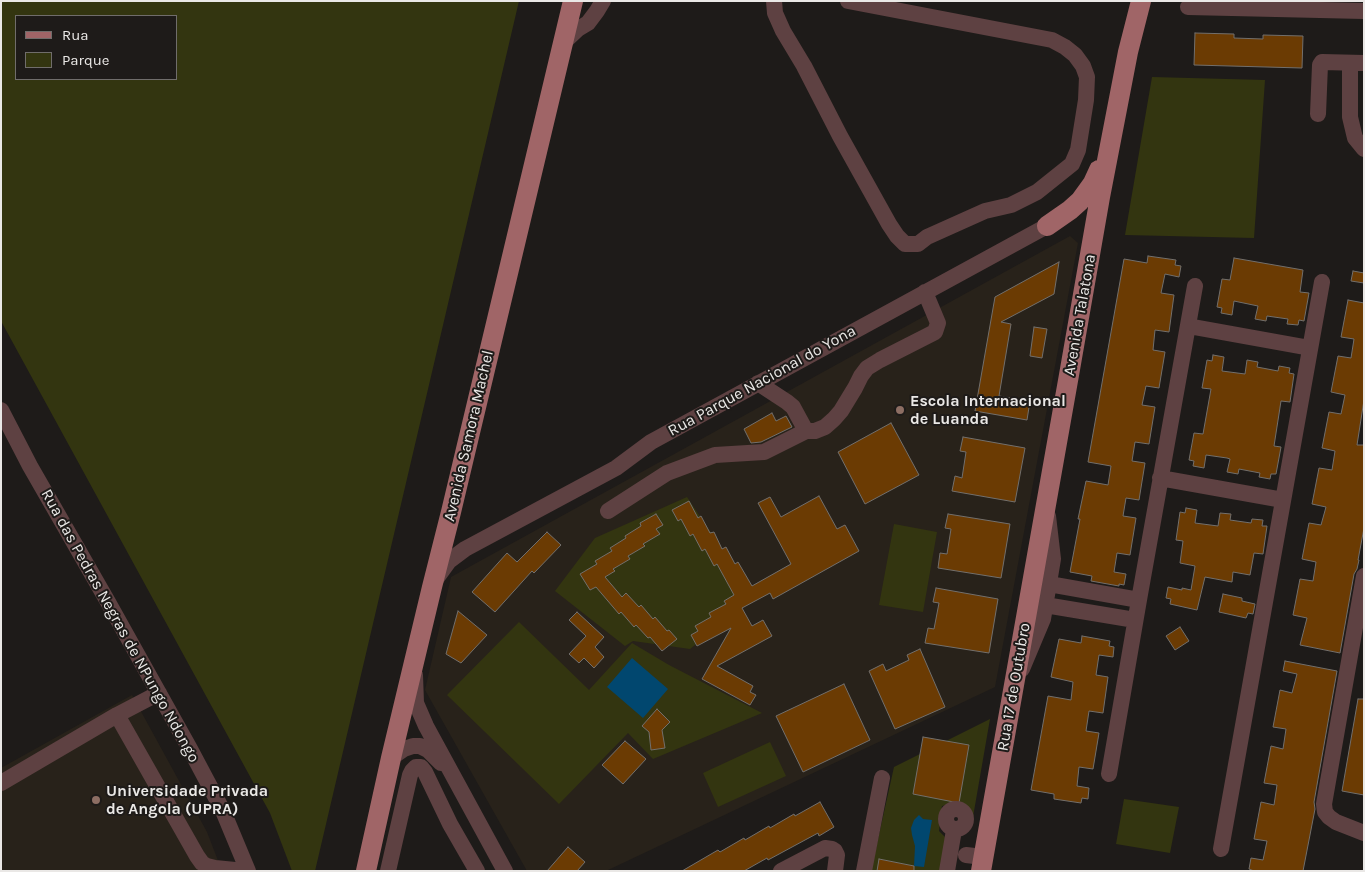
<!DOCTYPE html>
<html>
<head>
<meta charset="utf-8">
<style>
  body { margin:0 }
  #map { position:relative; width:1365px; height:872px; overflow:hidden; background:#1e1b19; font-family:Karla,sans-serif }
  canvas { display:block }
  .frame { position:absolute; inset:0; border:2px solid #eae8e6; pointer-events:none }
  .legend { position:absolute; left:15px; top:15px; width:162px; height:65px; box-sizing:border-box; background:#1e1b19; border:1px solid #706d6b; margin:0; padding:6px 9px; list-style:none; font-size:15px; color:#eae8e6 }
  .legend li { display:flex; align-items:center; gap:10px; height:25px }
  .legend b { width:25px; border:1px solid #706d6b }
</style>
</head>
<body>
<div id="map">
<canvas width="1365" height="872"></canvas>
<div class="frame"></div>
<ul class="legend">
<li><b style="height:6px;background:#a06567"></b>Rua</li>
<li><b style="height:14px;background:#333510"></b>Parque</li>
</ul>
</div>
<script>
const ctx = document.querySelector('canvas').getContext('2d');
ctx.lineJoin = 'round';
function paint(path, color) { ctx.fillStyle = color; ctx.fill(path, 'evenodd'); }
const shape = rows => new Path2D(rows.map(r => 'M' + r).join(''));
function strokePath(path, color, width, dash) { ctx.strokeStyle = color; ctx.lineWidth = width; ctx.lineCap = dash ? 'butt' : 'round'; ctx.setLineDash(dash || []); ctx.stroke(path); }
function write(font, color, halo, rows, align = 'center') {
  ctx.font = font + ' Karla,sans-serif'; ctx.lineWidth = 4; ctx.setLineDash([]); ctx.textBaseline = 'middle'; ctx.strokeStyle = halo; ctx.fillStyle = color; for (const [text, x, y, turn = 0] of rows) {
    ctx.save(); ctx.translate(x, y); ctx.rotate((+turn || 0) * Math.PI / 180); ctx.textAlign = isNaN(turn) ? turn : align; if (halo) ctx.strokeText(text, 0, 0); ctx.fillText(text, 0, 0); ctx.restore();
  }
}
const built = shape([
  [1070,236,1078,243,995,687,606,871,527,871,425,690,451,577],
  [132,695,207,832,222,871,1,871,1,768]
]);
const green = shape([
  [1,1,519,1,315,871,292,871,270,813,1,321],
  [176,16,176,79,16,79,16,16],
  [1152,77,1265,80,1254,238,1125,235],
  [687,497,754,597,690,649,633,641,625,646,555,591,595,538],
  [894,524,937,532,923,612,879,605],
  [519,622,589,690,632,643,669,665,762,713,653,759,628,733,559,804,447,695],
  [990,719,973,817,962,802,942,806,939,831,948,840,943,871,871,871,894,767],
  [770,742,786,776,718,807,703,773],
  [1124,799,1179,807,1170,853,1116,844]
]);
const water = shape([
  [632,658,668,689,643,718,607,687],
  [919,815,923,819,932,820,924,867,914,866,915,846,912,835,911,828,914,820]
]);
const building = shape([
  [1195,33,1234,34,1234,38,1263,39,1263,35,1303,36,1302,68,1194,65,1195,33],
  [1148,256,1176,260,1175,265,1181,266,1179,277,1165,274,1161,293,1174,295,1169,332,1155,330,1153,350,1165,352,1159,388,1146,386,1142,405,1155,407,1149,444,1135,442,1132,461,1145,463,1139,500,1126,498,1123,516,1136,518,1130,555,1117,553,1114,572,1126,574,1124,585,1119,584,1119,586,1091,581,1092,576,1070,572,1080,519,1078,519,1086,481,1108,485,1111,466,1088,462,1124,259,1147,263,1148,256],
  [1234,258,1303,270,1300,292,1309,293,1304,321,1299,320,1298,325,1287,324,1288,319,1267,316,1266,321,1255,319,1258,306,1234,301,1232,315,1221,313,1222,308,1217,307,1222,279,1230,280,1234,258],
  [1059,262,1054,294,1001,322,1011,324,999,396,1030,401,1027,420,975,411,995,297,1059,262],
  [1353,271,1364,273,1364,283,1351,281,1353,271],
  [1348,300,1364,303,1364,400,1357,445,1364,445,1364,528,1358,560,1359,560,1357,569,1354,574,1340,653,1300,645,1307,618,1293,615,1300,579,1313,581,1316,562,1302,559,1309,523,1321,525,1326,507,1312,504,1319,468,1332,470,1335,451,1322,448,1329,412,1341,414,1345,395,1331,392,1338,356,1351,358,1354,339,1341,337,1348,300],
  [1034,327,1047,329,1042,358,1030,356,1034,327],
  [1213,355,1224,357,1222,371,1245,374,1247,360,1258,362,1257,367,1278,371,1279,366,1290,368,1289,373,1294,374,1290,402,1281,401,1274,446,1281,447,1276,474,1271,474,1270,479,1259,477,1260,473,1239,469,1238,474,1227,472,1230,459,1227,458,1206,455,1204,468,1193,466,1194,461,1189,460,1194,433,1203,434,1211,389,1202,388,1207,360,1212,361,1213,355],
  [772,413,776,421,786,416,792,427,761,442,751,443,744,429,772,413],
  [891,423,919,475,865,504,838,452,891,423],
  [963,437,1025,448,1015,502,952,491,955,476,962,478,966,452,960,451,963,437],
  [819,496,837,529,845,525,859,551,773,599,770,593,742,608,752,626,763,620,772,636,717,666,753,686,750,692,756,695,750,705,702,679,731,628,697,646,691,635,698,631,695,626,711,617,709,613,726,604,724,601,734,595,717,564,714,566,705,549,702,551,693,534,690,536,681,519,678,521,672,510,689,501,698,518,701,516,710,533,714,532,722,549,726,547,735,564,738,562,752,586,791,564,758,503,770,497,781,517,819,496],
  [1186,508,1197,510,1195,523,1218,526,1220,513,1231,514,1230,520,1251,523,1252,519,1263,520,1262,526,1267,526,1263,554,1254,553,1250,575,1233,572,1232,582,1205,577,1197,610,1170,604,1171,599,1166,598,1168,587,1182,590,1182,588,1191,590,1195,566,1180,563,1183,541,1176,540,1180,512,1185,513,1186,508],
  [656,514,663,525,656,529,660,534,643,544,645,546,628,556,630,559,613,569,615,571,605,577,622,597,626,593,639,607,641,605,653,619,655,617,667,631,669,630,677,639,662,651,650,637,648,638,636,625,634,627,621,612,619,614,596,587,590,590,580,574,597,564,595,561,612,551,610,548,626,538,625,536,641,526,640,523,656,514],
  [948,514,1010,524,1001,578,938,568,940,553,947,554,951,529,945,528,948,514],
  [547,532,561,545,534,573,532,571,495,612,472,592,507,553,517,562,547,532],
  [936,588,998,599,989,653,925,643,928,628,934,629,939,603,933,602,936,588],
  [1223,594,1242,598,1242,601,1255,604,1253,614,1248,613,1246,618,1219,612,1223,594],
  [458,611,487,635,461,663,446,654,458,611],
  [577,612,604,637,595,647,604,657,594,668,584,658,579,663,569,654,586,636,569,620,577,612],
  [1180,627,1189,641,1175,650,1166,636,1180,627],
  [1082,636,1110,641,1109,646,1114,647,1113,657,1099,655,1096,675,1108,677,1103,713,1089,711,1086,731,1099,733,1093,769,1079,767,1077,786,1089,788,1088,799,1082,798,1081,803,1054,799,1054,794,1031,790,1048,696,1071,700,1073,682,1051,677,1059,639,1081,643,1082,636],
  [920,649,945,707,895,729,869,671,883,664,886,671,909,660,907,655,920,649],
  [1285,661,1337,671,1314,802,1315,809,1303,871,1254,871,1249,869,1251,858,1263,860,1267,841,1254,839,1261,802,1274,805,1277,785,1264,783,1271,746,1283,749,1286,729,1273,727,1280,690,1292,693,1297,674,1283,671,1285,661],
  [844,684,870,740,803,772,776,716,844,684],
  [1358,699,1364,699,1364,795,1342,791,1358,699],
  [657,709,670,722,662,730,665,748,651,750,649,732,642,726,657,709],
  [923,737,969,745,959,803,913,794,923,737],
  [625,741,646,759,623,784,602,765,625,741],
  [820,802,834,827,819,836,818,833,768,860,767,858,744,871,682,871,718,850,720,852,744,838,745,840,769,826,770,828,794,814,795,816,820,802],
  [568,847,585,862,577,871,547,871,568,847],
  [879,859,914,866,914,871,877,871,879,859]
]);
const minor = shape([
  [774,1,775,13,783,31,804,66,840,136,889,224,897,236,905,244,918,244,927,237,985,211,1011,205,1037,192,1072,164,1078,150,1086,100,1087,77,1083,66,1075,55,1065,47,1052,40,848,1],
  [1188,7,1364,11],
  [561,45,578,29,588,23,597,11,603,1],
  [1350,63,1350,117,1355,138,1364,149],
  [1318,114,1320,65,1322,62,1364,63],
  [1188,326,1310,348],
  [758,383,787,402,793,407,806,431],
  [1,410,30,466,108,602,190,749,223,811,248,871],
  [1160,478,1283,500],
  [608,511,667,473,715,455,764,452,806,431,815,431,825,427,834,419,841,411,855,388,861,376,867,368,880,360,935,332,938,323,925,292],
  [1364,576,1324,804,1325,812,1329,817,1336,822,1364,833],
  [436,579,449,561,465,549,616,468,651,442,1047,226],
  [1049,584,1139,600],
  [1045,605,1135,620],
  [1022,669,1043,619,1053,559,1048,516],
  [415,675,416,703,426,726,505,871],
  [117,715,197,856,202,863,207,866,215,868,245,871],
  [391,758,404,749,413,746,420,746,428,750,441,763],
  [1109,774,1139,600,1195,286],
  [1,783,117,715,159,693],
  '946 819a10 10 0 1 1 20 0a10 10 0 1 1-20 0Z',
  [1221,849,1322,282],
  [966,855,983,857],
  [388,871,410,775,412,771,416,767,421,767,425,772,450,824,477,871],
  [781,871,825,848,832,849,835,851,837,855,835,871],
  [864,871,882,778],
  [947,871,954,830]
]);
const major = shape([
  [1047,226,1070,210,1080,201,1093,183,1099,170],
  [366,871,391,758,432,587,451,512,573,1],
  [981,871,1069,375,1100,197,1128,52,1141,1]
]);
const markers = [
  [900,410,5,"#8d6e63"],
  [96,800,5,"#8d6e63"]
];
const streetNames = [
  ["Avenida Talatona",1080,315,-80],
  ["Rua Parque Nacional do Yona",762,381,-29],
  ["Avenida Samora Machel",469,436,-77],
  ["Rua das Pedras Negras de NPungo Ndongo",120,626,61],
  ["Rua 17 de Outubro",1014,687,-80]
];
const poiNames = [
  ["Escola Internacional",910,401],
  ["de Luanda",910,419],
  ["Universidade Privada",106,791],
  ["de Angola (UPRA)",106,809]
];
paint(built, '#28221a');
paint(green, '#333510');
paint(water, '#01476f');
paint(building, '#6b3b03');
strokePath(building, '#726f6c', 1);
strokePath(minor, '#5e4142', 16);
strokePath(major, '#a06567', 20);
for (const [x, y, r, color] of markers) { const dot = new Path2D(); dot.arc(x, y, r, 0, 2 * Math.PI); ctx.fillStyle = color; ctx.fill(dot); strokePath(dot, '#1e1b19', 2); }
write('16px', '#eae8e6', '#1e1b19', streetNames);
write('bold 16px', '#eae8e6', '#1e1b19', poiNames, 'left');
</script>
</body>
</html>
